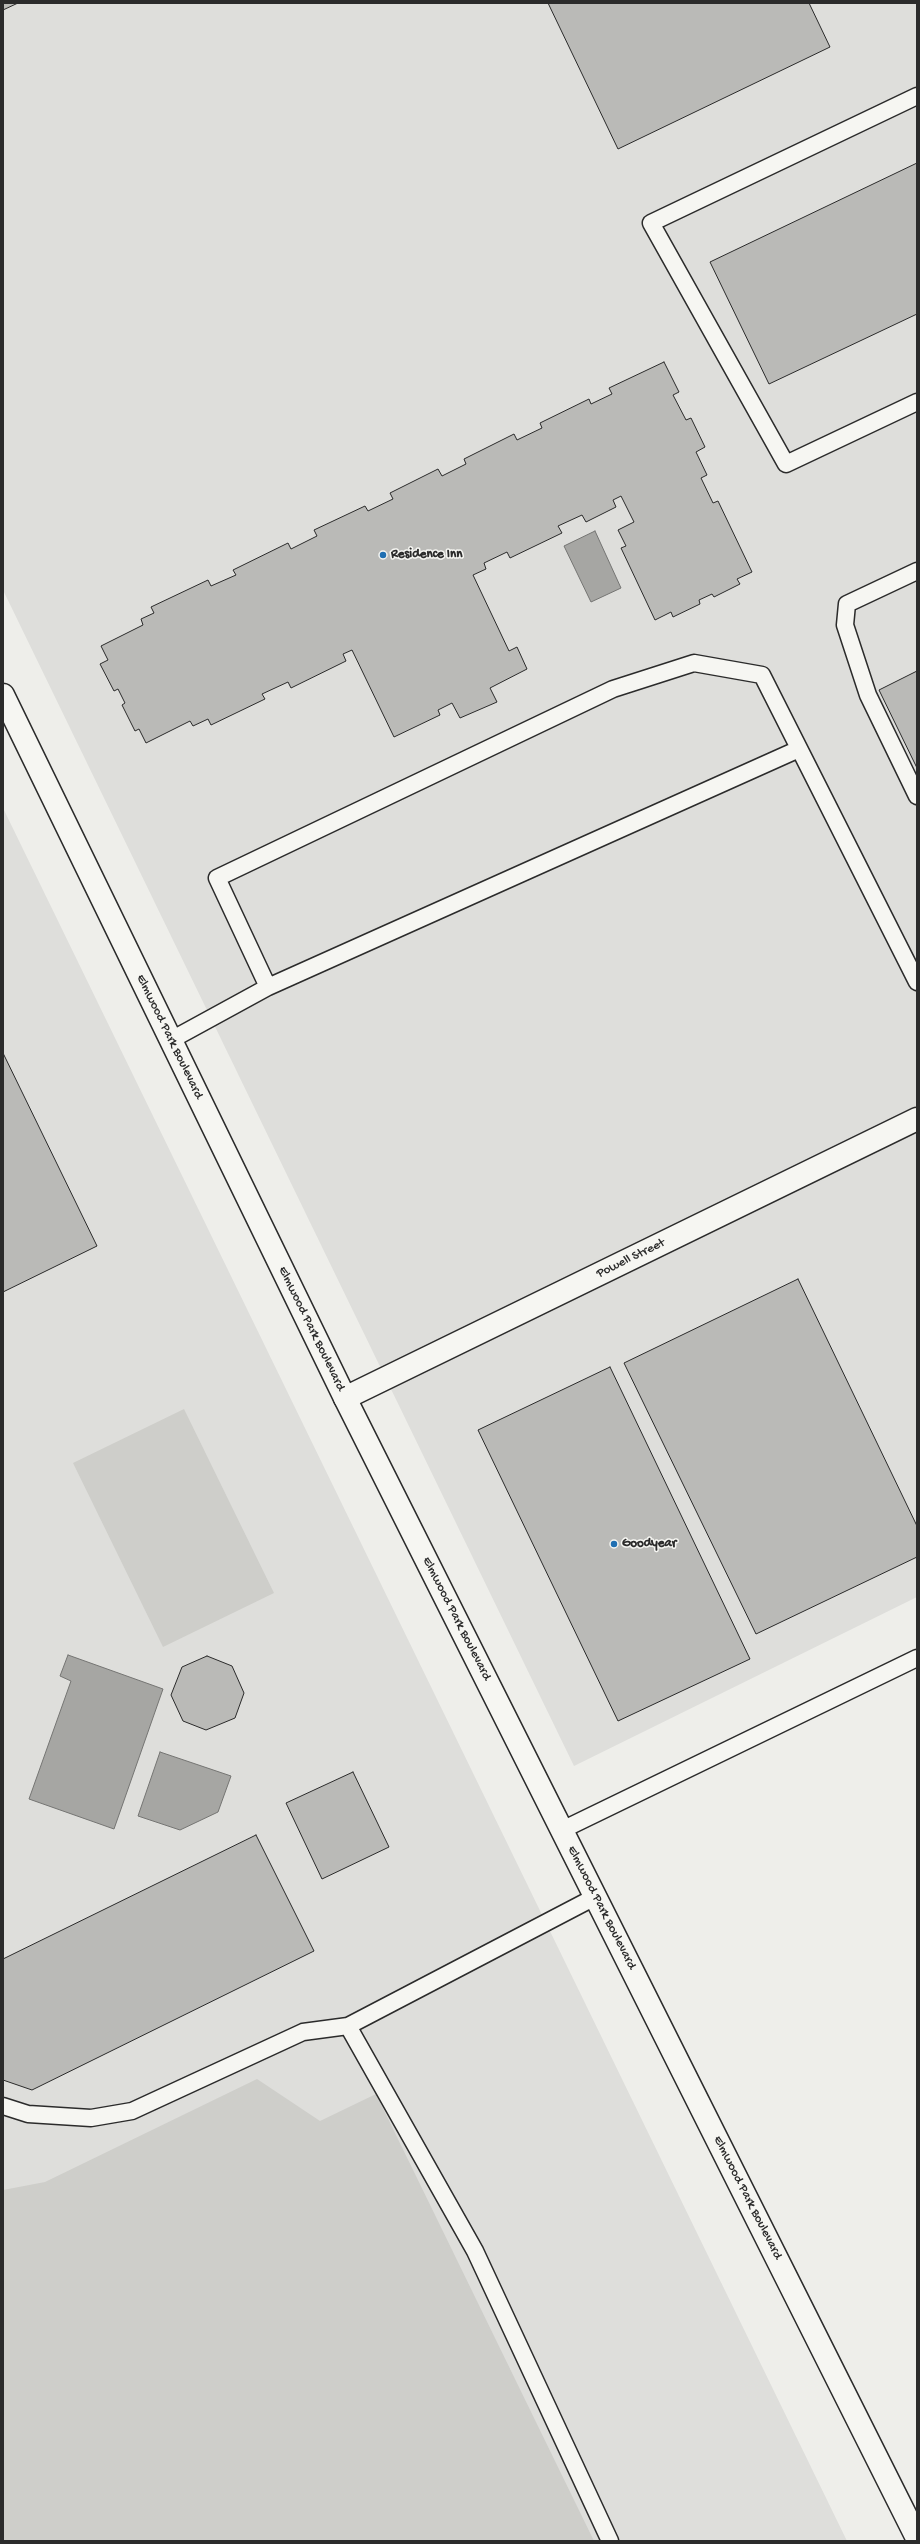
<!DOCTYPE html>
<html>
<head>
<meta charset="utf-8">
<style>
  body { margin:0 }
  #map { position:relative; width:920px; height:2544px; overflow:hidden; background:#eeeeea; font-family:"Gochi Hand",sans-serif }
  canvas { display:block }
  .frame { position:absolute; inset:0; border:4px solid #2b2b2b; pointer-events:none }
</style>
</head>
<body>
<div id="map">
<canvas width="920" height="2544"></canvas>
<div class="frame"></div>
</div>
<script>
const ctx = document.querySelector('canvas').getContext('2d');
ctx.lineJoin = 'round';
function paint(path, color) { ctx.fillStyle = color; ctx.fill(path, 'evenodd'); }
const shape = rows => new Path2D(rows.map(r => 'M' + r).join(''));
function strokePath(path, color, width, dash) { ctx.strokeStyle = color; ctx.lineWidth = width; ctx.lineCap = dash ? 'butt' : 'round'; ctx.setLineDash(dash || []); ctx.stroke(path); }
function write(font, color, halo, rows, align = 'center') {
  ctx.font = font + ' "Gochi Hand",sans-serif'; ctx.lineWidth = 3; ctx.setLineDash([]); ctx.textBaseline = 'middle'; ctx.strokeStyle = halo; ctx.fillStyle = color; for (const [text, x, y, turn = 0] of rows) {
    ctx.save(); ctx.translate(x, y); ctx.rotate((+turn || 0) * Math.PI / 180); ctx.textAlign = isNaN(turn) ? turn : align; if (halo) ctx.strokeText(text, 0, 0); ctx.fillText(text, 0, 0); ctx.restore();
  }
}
const built = shape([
  [3,3,917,3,917,1597,574,1766,3,590],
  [3,808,847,2541,3,2541]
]);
const green = shape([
  [184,1409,274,1593,163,1647,73,1463],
  [257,2079,320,2121,376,2094,594,2541,3,2541,3,2190,45,2182]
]);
const water = shape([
  [595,531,621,588,591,602,564,546,595,531],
  [68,1655,163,1689,114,1829,29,1799,71,1681,60,1676,68,1655],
  [160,1752,231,1776,218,1812,180,1830,138,1816,160,1752]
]);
const building = shape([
  [3,3,18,3,3,10,3,3],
  [548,3,809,3,830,47,618,149,548,3],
  [917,163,917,314,769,384,710,262,917,163],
  [664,362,679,392,673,395,686,420,691,418,705,447,696,452,707,475,701,478,713,503,718,501,752,572,737,579,740,584,714,597,712,594,699,600,700,604,673,617,671,612,655,620,621,548,626,546,618,530,634,522,621,496,613,500,616,507,586,522,582,515,558,526,562,533,510,558,507,552,484,563,486,569,473,575,509,651,517,647,527,669,490,688,497,702,460,718,452,703,438,710,440,715,394,737,352,650,343,654,346,661,291,688,288,682,262,694,265,699,211,725,208,719,193,726,190,721,146,743,139,729,135,731,122,705,125,703,118,689,114,691,100,664,108,660,101,646,143,625,141,619,154,613,151,607,208,580,211,586,236,575,233,570,288,543,291,549,317,536,314,530,365,506,368,511,393,499,390,493,438,469,442,476,466,464,464,459,514,434,517,440,542,428,540,423,589,399,591,404,612,394,609,388,664,362],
  [917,671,917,768,879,690,917,671],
  [3,1053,97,1246,3,1292,3,1053],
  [798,1279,917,1526,917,1557,756,1634,624,1363,798,1279],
  [610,1367,750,1659,618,1721,478,1430,610,1367],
  [207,1656,232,1666,244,1693,235,1718,206,1730,183,1721,171,1695,182,1667,207,1656],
  [353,1772,389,1847,322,1879,286,1803,353,1772],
  [256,1835,314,1951,32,2090,3,2080,3,1959,256,1835]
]);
const lane = shape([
  [917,96,651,223,786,464,917,402],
  [917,571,847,604,845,625,868,695,917,796],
  [268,987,799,749],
  [171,1040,268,987,217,878,613,689,694,663,762,675,917,982],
  [562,1830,917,1658],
  [348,2026,475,2251,610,2541],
  [3,2106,28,2114,91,2118,132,2111,303,2032,348,2026,595,1897]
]);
const street = shape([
  [345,1398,917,1119]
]);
const secondary = shape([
  [3,695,345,1398,917,2538]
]);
const markers = [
  [383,555,4,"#1f6fb2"],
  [614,1544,4,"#1f6fb2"]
];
const poiNames = [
  ["Residence Inn",391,555],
  ["Goodyear",622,1544]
];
const streetNames = [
  ["Elmwood Park Boulevard",169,1037,64],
  ["Powell Street",631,1259,-26],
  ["Elmwood Park Boulevard",311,1329,64],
  ["Elmwood Park Boulevard",456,1619,63],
  ["Elmwood Park Boulevard",601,1908,63],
  ["Elmwood Park Boulevard",747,2198,63]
];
paint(built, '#dededb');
paint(green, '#cececa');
paint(water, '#a6a6a3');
strokePath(water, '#757573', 1);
paint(building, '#babab7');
strokePath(building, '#2b2b2b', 1);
strokePath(lane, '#2b2b2b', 19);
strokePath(street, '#2b2b2b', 25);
strokePath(secondary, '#2b2b2b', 25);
strokePath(lane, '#f6f6f2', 16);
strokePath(street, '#f6f6f2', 22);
strokePath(secondary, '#f6f6f2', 22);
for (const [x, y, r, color] of markers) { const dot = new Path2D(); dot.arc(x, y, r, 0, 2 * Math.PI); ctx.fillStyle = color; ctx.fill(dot); strokePath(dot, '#f6f6f2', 1.5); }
write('bold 13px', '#2b2b2b', '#f6f6f2', poiNames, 'left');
write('13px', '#2b2b2b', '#f6f6f2', streetNames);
</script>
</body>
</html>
